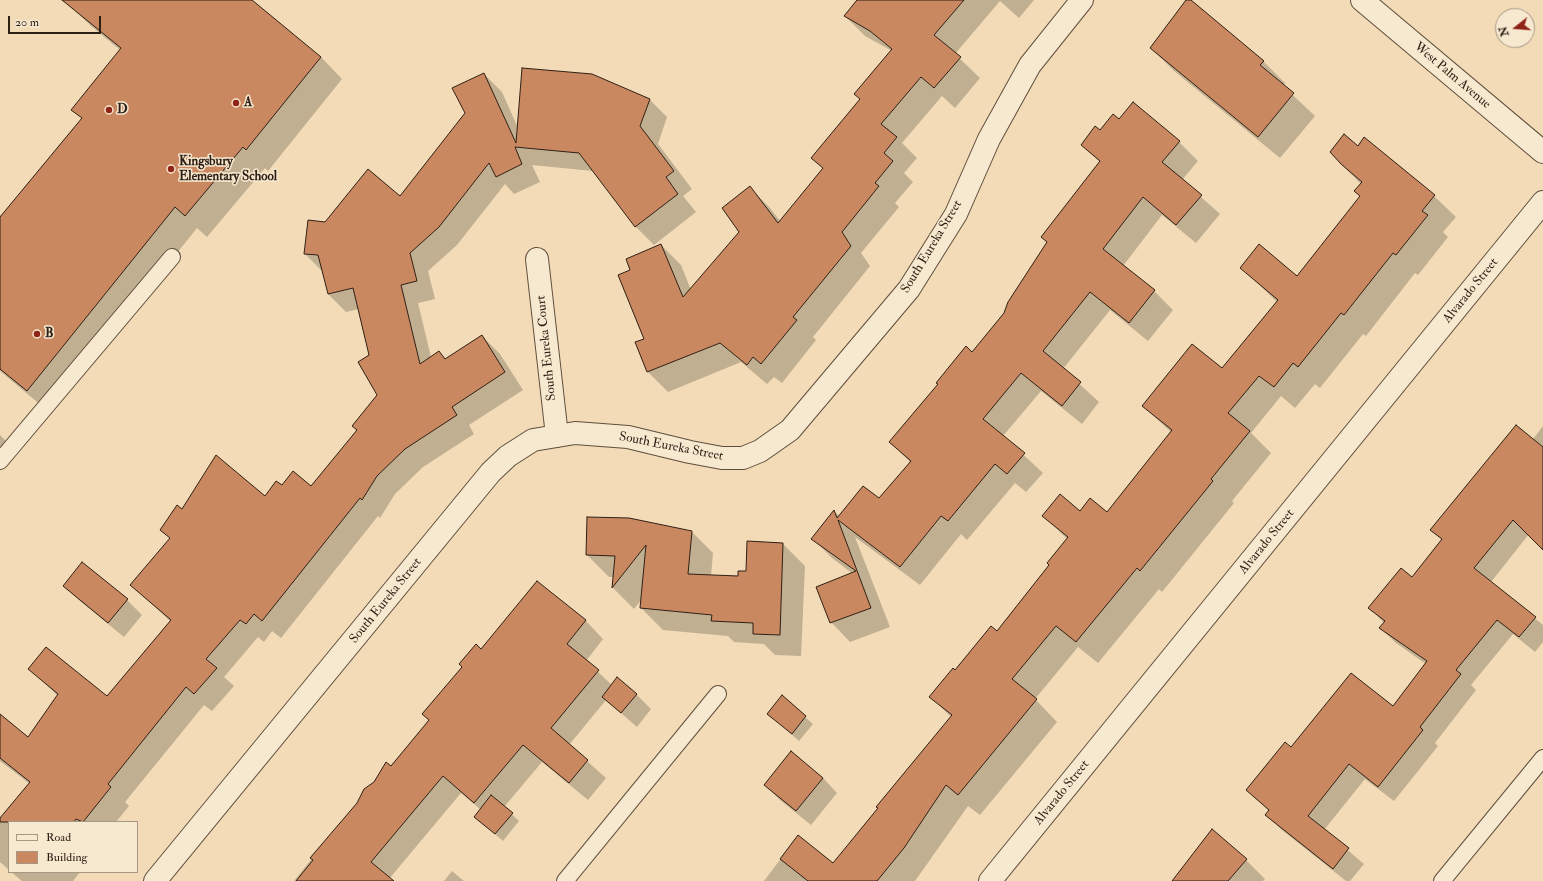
<!DOCTYPE html>
<html>
<head>
<meta charset="utf-8">
<style>
  body { margin:0 }
  #map { position:relative; width:1543px; height:881px; overflow:hidden; background:#f2dbb6; font-family:"IM FELL Double Pica",serif }
  canvas { display:block }
  .legend { position:absolute; left:8px; top:821px; width:130px; height:52px; box-sizing:border-box; background:#f7e8d0; border:1px solid #a79885; margin:0; padding:5px 7px; list-style:none; font-size:12px; color:#2e1f14 }
  .legend li { display:flex; align-items:center; gap:8px; height:20px }
  .legend b { width:20px; border:1px solid #a79885 }
  .north { position:absolute; left:1495px; top:8px; width:40px; height:40px; box-sizing:border-box; background:#f7e8d0; border:1px solid #a79885; border-radius:50%; rotate:253deg; font-size:11px; font-weight:700; line-height:16px; text-align:center; color:#2e1f14 }
  .north::after { content:''; display:block; margin:auto; width:14px; height:18px; background:#8f2418; clip-path:polygon(50% 0,100% 100%,50% 72%,0 100%) }
  .scale { position:absolute; left:8px; top:16px; width:93px; height:18px; box-sizing:border-box; border:2px solid #2e1f14; border-top:0; padding-left:5px; font-size:12px; line-height:14px; white-space:nowrap; color:#2e1f14; -webkit-text-stroke:3px #f7e8d0; paint-order:stroke }
</style>
</head>
<body>
<div id="map">
<canvas width="1543" height="881"></canvas>
<ul class="legend">
<li><b style="height:5px;background:#f7e8d0"></b>Road</li>
<li><b style="height:11px;background:#ca8861"></b>Building</li>
</ul>
<div class="north">N</div>
<div class="scale">20 m</div>
</div>
<script>
const ctx = document.querySelector('canvas').getContext('2d');
ctx.lineJoin = 'round';
function paint(path, color) { ctx.fillStyle = color; ctx.fill(path, 'evenodd'); }
const shape = rows => new Path2D(rows.map(r => 'M' + r).join(''));
function strokePath(path, color, width, dash) { ctx.strokeStyle = color; ctx.lineWidth = width; ctx.lineCap = dash ? 'butt' : 'round'; ctx.setLineDash(dash || []); ctx.stroke(path); }
function write(font, color, halo, rows, align = 'center') {
  ctx.font = font + ' "IM FELL Double Pica",serif'; ctx.lineWidth = 3; ctx.setLineDash([]); ctx.textBaseline = 'middle'; ctx.strokeStyle = halo; ctx.fillStyle = color; for (const [text, x, y, turn = 0] of rows) {
    ctx.save(); ctx.translate(x, y); ctx.rotate((+turn || 0) * Math.PI / 180); ctx.textAlign = isNaN(turn) ? turn : align; if (halo) ctx.strokeText(text, 0, 0); ctx.fillText(text, 0, 0); ctx.restore();
  }
}
const shadow = shape([
  [73,0,250,0,321,57,342,79,268,171,265,168,207,237,197,228,49,412,0,371,0,215,2,217,83,119,73,110,120,50,91,26,69,5],
  [859,0,1034,0,1019,18,1000,1,955,54,980,78,955,108,942,96,902,143,917,158,904,173,913,182,895,203,899,207,861,253,870,266,813,337,816,340,782,383,774,377,767,384,741,362,668,392,648,372,637,343,645,340,631,271,661,245,681,265,691,290,741,232,750,188,770,208,781,222,823,169,813,158,861,99,892,51,865,36,845,16],
  [1188,0,1263,61,1285,83,1283,86,1315,116,1280,158,1173,70,1151,48],
  [484,74,502,92,518,128,649,99,667,117,658,144,692,189,683,196,696,212,654,245,636,227,593,171,532,165,540,182,514,194,505,184,457,245,428,271,435,299,418,303,431,357,439,352,446,360,482,336,500,354,523,390,469,425,474,434,423,467,395,494,380,518,378,516,281,638,272,631,264,642,258,637,224,677,234,686,212,711,204,705,125,802,129,806,116,822,9,822,9,870,0,862,0,820,30,784,0,761,0,716,28,739,58,696,30,669,107,697,171,622,132,585,171,539,182,510,265,497,282,487,312,488,357,431,353,426,378,395,359,309,346,312,328,294,323,272,305,254,325,223,400,197,466,113],
  [1119,120,1179,142,1198,161,1182,180,1220,214,1196,243,1162,215,1123,266,1154,291,1173,310,1148,341,1110,310,1063,369,1099,402,1082,424,1041,391,1003,436,1043,473,1026,492,1015,483,967,540,961,534,920,585,855,537,890,627,850,642,831,622,853,574,832,558,813,539,834,511,840,517,879,500,911,463,890,442,972,353,1004,314,1100,162,1082,145],
  [1358,147,1434,196,1456,217,1443,232,1448,237,1418,275,1415,273,1366,336,1363,334,1320,388,1315,384,1295,408,1281,396,1251,433,1271,453,1232,501,1234,503,1162,592,1159,589,1098,663,1078,647,1035,699,1057,722,980,815,968,806,915,881,764,881,798,836,833,865,951,717,931,697,997,632,1050,565,1068,540,1044,516,1080,512,1107,513,1171,432,1143,406,1222,370,1277,302,1242,268,1297,278,1361,196,1361,184,1341,164],
  [1543,426,1543,547,1529,534,1491,582,1543,625,1543,642,1535,652,1513,634,1471,685,1476,690,1435,743,1438,746,1394,801,1365,779,1324,830,1364,864,1350,881,1346,881,1282,830,1266,815,1269,811,1248,790,1291,749,1393,708,1426,664,1396,643,1380,628,1384,623,1370,608,1412,578,1442,540,1432,530,1533,439],
  [0,435,16,451,0,470],
  [691,531,713,553,711,576,739,577,783,544,805,566,801,656,775,655,764,644,734,642,728,636,663,630,641,608,642,599,634,609,613,588,614,577,609,577,587,555],
  [537,582,586,621,603,639,586,661,612,685,636,694,651,709,637,727,606,700,569,745,606,778,588,800,542,762,504,807,519,821,503,841,475,817,481,810,461,793,389,879,391,881,294,881,325,842,430,720,481,650],
  [65,586,127,600,142,615,124,637,80,601],
  [782,697,813,724,799,741,776,721],
  [823,778,837,793,811,825,780,800,765,785],
  [1246,860,1265,879,1263,881,1173,881],
  [452,871,464,881,444,881],
  [11,872,80,872,73,881,22,881]
]);
const building = shape([
  [62,0,252,0,321,57,246,150,243,147,185,216,175,207,27,391,0,369,0,217,82,118,71,110,121,48,62,0],
  [857,0,964,0,934,35,961,57,934,88,921,77,881,124,897,137,884,153,893,161,875,183,879,186,842,232,851,246,793,317,797,320,761,364,753,357,747,365,720,343,647,372,635,342,644,339,618,275,630,270,626,259,661,244,683,297,739,232,722,208,750,186,778,223,823,168,811,158,860,99,854,94,892,49,870,31,844,16,857,0],
  [1186,0,1191,0,1264,61,1260,65,1294,93,1258,137,1150,48,1186,0],
  [522,68,592,74,650,99,640,126,674,171,666,177,678,194,635,227,579,153,515,147,522,164,496,177,489,163,439,227,410,253,417,281,401,285,420,364,439,351,445,359,482,335,505,372,452,407,457,415,405,449,377,476,362,500,360,498,262,621,254,614,246,624,240,620,206,659,217,668,194,694,186,687,108,784,111,787,83,822,76,819,74,822,0,822,0,818,30,782,0,758,0,714,28,737,58,694,28,669,46,647,107,696,171,620,130,585,170,538,160,530,177,505,182,509,216,455,265,496,276,481,282,485,293,471,311,486,357,430,352,426,377,395,358,362,369,355,353,288,328,294,318,255,304,254,308,220,325,222,368,169,400,196,465,113,452,88,484,73,516,143,522,68],
  [1133,102,1180,141,1162,162,1202,195,1176,225,1143,197,1103,249,1155,290,1129,323,1090,292,1043,351,1081,382,1062,406,1021,373,983,419,1025,453,1007,474,995,464,948,521,941,516,900,567,838,520,871,608,830,623,816,587,856,571,811,539,834,510,837,518,863,486,879,498,911,461,889,442,938,384,936,383,966,346,972,352,1004,313,1008,302,1047,242,1041,237,1100,161,1081,145,1095,126,1100,130,1113,114,1119,119,1133,102],
  [1344,134,1358,146,1364,137,1435,195,1422,211,1428,215,1396,255,1393,253,1344,315,1341,313,1298,367,1293,363,1274,387,1259,376,1228,413,1250,431,1211,479,1213,481,1140,571,1137,568,1076,642,1056,626,1012,679,1037,699,958,795,946,785,904,848,877,881,808,881,780,859,798,835,833,863,878,808,876,807,952,715,929,697,953,668,955,670,991,626,997,631,1049,565,1047,563,1068,537,1042,516,1060,494,1080,511,1090,498,1107,512,1172,430,1142,406,1192,344,1222,368,1278,300,1240,268,1259,244,1297,276,1360,196,1354,191,1362,182,1341,164,1330,152,1344,134],
  [1516,425,1543,447,1543,550,1513,520,1474,568,1536,617,1519,637,1497,620,1456,670,1461,674,1420,727,1423,730,1378,787,1349,764,1308,816,1349,848,1333,869,1265,815,1269,810,1246,790,1285,742,1291,747,1351,673,1393,706,1427,661,1379,628,1385,621,1368,608,1401,568,1412,577,1442,539,1430,530,1516,425],
  [587,517,629,518,692,531,688,574,738,576,738,571,746,571,747,541,783,543,780,635,753,634,753,623,711,621,712,615,640,608,646,545,612,588,615,556,586,555,587,517],
  [82,562,128,599,108,623,63,586,82,562],
  [537,581,586,620,567,644,599,670,551,728,588,760,569,783,523,745,474,803,443,776,371,862,394,881,296,881,313,860,310,858,357,803,364,789,374,782,386,762,391,766,429,720,422,714,462,667,459,664,476,644,481,649,537,581],
  [617,677,637,694,621,713,602,697,617,677],
  [782,695,806,716,792,734,767,714,782,695],
  [791,751,823,778,796,811,764,785,791,751],
  [491,795,513,813,495,834,474,817,491,795],
  [1212,829,1247,859,1228,881,1172,881,1212,829]
]);
const service = shape([
  [0,461,172,257],
  [565,881,718,694],
  [1442,881,1543,758]
]);
const minor = shape([
  [537,259,557,436],
  [155,881,491,472,508,456,533,440,575,433,628,437,690,452,722,458,743,458,760,451,790,430,909,289,956,214,989,139,1030,65,1082,0],
  [990,881,1543,202]
]);
const tertiary = shape([
  [1362,0,1543,152]
]);
const markers = [
  [236,103,4,"#8f2418"],
  [109,110,4,"#8f2418"],
  [171,169,4,"#8f2418"],
  [37,334,4,"#8f2418"]
];
const streetNames = [
  ["West Palm Avenue",1452,76,40],
  ["South Eureka Street",932,247,-59],
  ["Alvarado Street",1471,291,-51],
  ["South Eureka Court",547,348,-96],
  ["South Eureka Street",671,447,11],
  ["Alvarado Street",1267,542,-51],
  ["South Eureka Street",386,601,-51],
  ["Alvarado Street",1062,793,-51]
];
const poiNames = [
  ["A",244,103],
  ["D",117,110],
  ["Kingsbury",179,162],
  ["Elementary School",179,177],
  ["B",45,334]
];
paint(shadow, '#0003');
paint(building, '#ca8861');
strokePath(building, '#2e1f14', 1);
strokePath(service, '#5f4e3c', 18);
strokePath(minor, '#5f4e3c', 24);
strokePath(tertiary, '#5f4e3c', 24);
strokePath(service, '#f7e8d0', 16);
strokePath(minor, '#f7e8d0', 22);
strokePath(tertiary, '#f7e8d0', 22);
for (const [x, y, r, color] of markers) { const dot = new Path2D(); dot.arc(x, y, r, 0, 2 * Math.PI); ctx.fillStyle = color; ctx.fill(dot); strokePath(dot, '#f7e8d0', 1.5); }
write('13px', '#2e1f14', '#f7e8d0', streetNames);
write('bold 13px', '#2e1f14', '#f7e8d0', poiNames, 'left');
</script>
</body>
</html>
